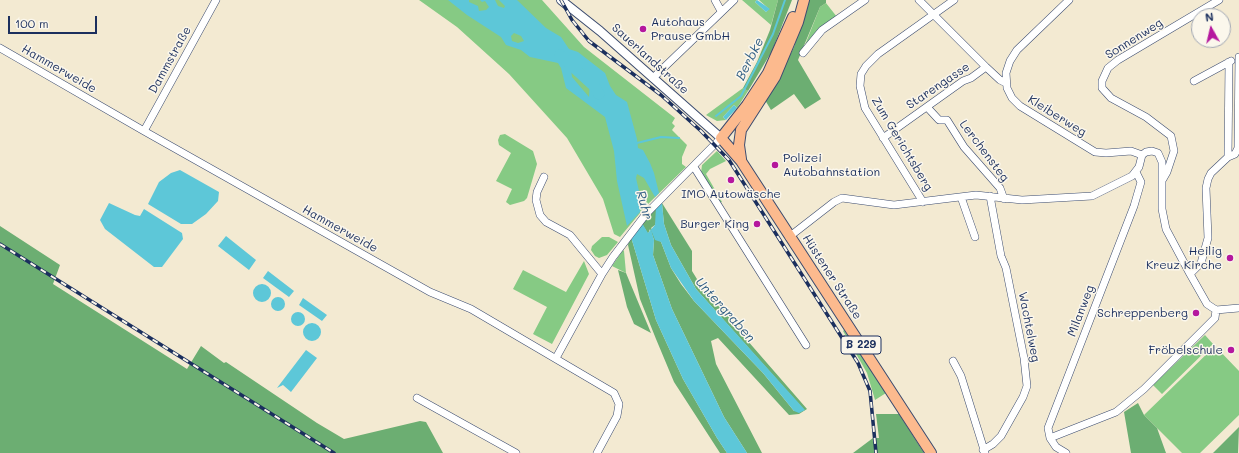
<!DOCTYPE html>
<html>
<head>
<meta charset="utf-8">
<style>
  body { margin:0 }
  #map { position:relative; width:1239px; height:453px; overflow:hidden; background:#f3ead2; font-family:Mali,sans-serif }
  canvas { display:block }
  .north { position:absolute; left:1191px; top:8px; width:40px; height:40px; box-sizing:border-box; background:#fbf7ec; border:1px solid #a1a7b3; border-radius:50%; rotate:352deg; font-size:11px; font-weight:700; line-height:16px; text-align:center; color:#1b2f5e }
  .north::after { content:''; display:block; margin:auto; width:14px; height:18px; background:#b5179e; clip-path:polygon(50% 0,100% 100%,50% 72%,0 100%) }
  .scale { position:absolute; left:8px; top:16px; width:89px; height:18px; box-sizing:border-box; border:2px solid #1b2f5e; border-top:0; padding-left:5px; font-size:12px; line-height:14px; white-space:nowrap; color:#1b2f5e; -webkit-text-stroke:3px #fbf7ec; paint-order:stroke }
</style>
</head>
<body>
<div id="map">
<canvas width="1239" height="453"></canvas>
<div class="north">N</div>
<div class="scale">100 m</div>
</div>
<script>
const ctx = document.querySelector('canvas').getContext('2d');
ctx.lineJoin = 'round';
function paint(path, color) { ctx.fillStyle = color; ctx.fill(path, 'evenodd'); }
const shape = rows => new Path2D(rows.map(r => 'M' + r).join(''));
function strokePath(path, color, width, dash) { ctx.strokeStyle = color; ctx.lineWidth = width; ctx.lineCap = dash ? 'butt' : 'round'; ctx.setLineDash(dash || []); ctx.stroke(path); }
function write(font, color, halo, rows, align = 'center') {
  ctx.font = font + ' Mali,sans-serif'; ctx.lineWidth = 3; ctx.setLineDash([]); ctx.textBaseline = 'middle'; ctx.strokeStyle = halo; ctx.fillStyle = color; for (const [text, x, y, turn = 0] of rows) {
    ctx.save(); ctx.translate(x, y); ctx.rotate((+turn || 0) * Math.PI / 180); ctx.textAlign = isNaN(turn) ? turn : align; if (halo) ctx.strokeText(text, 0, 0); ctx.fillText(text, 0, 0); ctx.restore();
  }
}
const green = shape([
  [419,0,542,0,584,47,675,118,672,123,675,126,672,130,687,145,682,157,682,164,686,167,645,207,620,237,614,234,603,199,567,138,509,74,457,27],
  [742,0,757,0,755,2,766,12,769,9,759,0,778,0,771,25],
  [826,3,837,17,805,45,820,7],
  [743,88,748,91,737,108,734,105,723,117,726,120,717,121,706,115],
  [505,134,533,151,537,164,527,198,524,201,510,205,506,202,512,189,496,181,511,153,499,145,498,140,500,135],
  [717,151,726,161,710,169,706,174,722,202,720,203,701,173,702,165],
  [602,237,609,237,618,242,607,255,599,258,595,256,591,250,592,246],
  [623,250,624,251,626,273,612,266],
  [584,261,589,274,552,344,533,334,547,307,513,289,523,270,566,292],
  [844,330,886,393,875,400,867,373,843,331],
  [1205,335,1213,344,1162,394,1153,385],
  [1215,346,1239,371,1239,415,1200,453,1182,453,1144,415]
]);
const forest = shape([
  [778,0,792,0,772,51,748,91,743,88,757,62,770,30],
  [809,0,826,0,826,3,820,7,798,60,821,99,805,109,794,94,771,110,765,100,780,76,794,47],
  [662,203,692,251,692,271,705,292,711,292,740,332,807,409,799,414,789,415,718,338,711,341,716,364,762,453,747,453,724,417,672,309,653,255,654,240,650,229,648,234,642,224,631,237,656,320,683,379,717,438,727,453,720,453,674,382,656,339,640,299,628,245,630,236,656,207],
  [662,204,664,224,671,245,696,289,804,410,794,411,763,373,694,301,681,284,671,268,661,242,651,228,655,225],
  [0,226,60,265,53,284,187,369,201,346,224,363,226,362,317,423,344,439,420,421,426,422,443,453,0,453],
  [618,270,626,273,651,333,634,324,627,307],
  [1138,403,1144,415,1157,428,1166,453,1131,453,1124,412],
  [876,414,899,414,924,453,853,453,873,438,879,438],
  [1239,427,1238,453,1213,453]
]);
const water = shape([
  [448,0,469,0,469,2,478,6,479,11,486,10,489,7,485,1,482,2,480,0,495,0,498,6,504,8,505,6,499,0,517,0,546,28,561,37,569,49,578,52,605,73,610,86,616,95,627,102,637,139,638,148,643,150,650,163,654,173,659,193,655,197,644,178,637,174,636,178,639,191,640,212,627,226,617,181,614,151,605,117,566,88,561,68,558,63,530,57,521,50,506,45,501,37,467,15],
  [514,33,521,36,524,41,518,43,512,41,511,36],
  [570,60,584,70,590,80,589,97,572,77],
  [757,0,770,9,766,12,755,2],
  [734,105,737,108,726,120,723,117],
  [180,170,219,192,218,201,206,214,192,224,181,224,148,204,159,182,171,173],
  [109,203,135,215,140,216,144,209,182,233,183,239,162,267,154,267,105,229,100,220],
  [662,203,664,224,671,245,696,289,805,410,799,413,794,411,763,373,694,301,671,268,661,242,655,240,651,230,654,240,653,255,672,309,724,417,747,453,727,453,717,438,683,379,656,320,631,237,642,223,648,233,655,225,656,207],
  [226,236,256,260,249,270,218,246],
  [268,271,294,291,289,297,263,278],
  '253 293a9 9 0 1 1 18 0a9 9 0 1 1-18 0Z',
  '271 304a7 7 0 1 1 14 0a7 7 0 1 1-14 0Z',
  [303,298,327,315,322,321,299,305],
  '291 319a7 7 0 1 1 14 0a7 7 0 1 1-14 0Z',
  '303 332a9 9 0 1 1 18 0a9 9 0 1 1-18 0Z',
  [306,350,317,358,291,392,283,385,277,388]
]);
const stream = shape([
  [716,116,741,96,773,34,785,0],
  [637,143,661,137,679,138]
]);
const river = shape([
  [560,55,595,87,599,94]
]);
const minor = shape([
  [715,0,721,11],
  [919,0,986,67,1000,80,1006,83],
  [1069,0,1017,50,1010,61,1006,73,1007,88,1012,98,1020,106,1095,152,1106,153,1131,151,1142,155],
  [0,48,144,131,430,292,471,309,614,393,619,404,617,416,597,453],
  [803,53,822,30,865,0],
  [653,78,734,0],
  [1194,81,1231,61],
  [927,107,939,120,947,120,964,147,1000,188,1004,199],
  [144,131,216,0],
  [883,138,963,81,971,78,986,67],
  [1228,157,1229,62],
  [694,167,806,345],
  [544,177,537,192,536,200,540,215,546,222,570,235,602,274],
  [1163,179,1167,172,1174,151,1171,136,1146,117,1111,98,1102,88,1102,81,1108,68,1118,60,1219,0],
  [961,197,975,237],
  [923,202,865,108,860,86,861,74,866,66,878,54,954,0],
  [789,237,834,202,842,198,894,205,976,195,1022,200,1092,196,1132,176,1139,167,1142,155,1146,152,1152,151,1158,153,1162,162,1162,209,1166,229,1190,274,1207,304,1216,310,1239,308],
  [1190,274,1201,263,1208,238,1206,188,1208,179,1211,173,1228,157,1235,154,1238,148,1239,57],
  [556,358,602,274,613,257,646,214,721,138],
  [953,361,961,376,985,453],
  [417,398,516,453],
  [1050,438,1116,412,1144,389,1215,318,1216,310],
  [983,450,993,444,1001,436,1023,397,1027,386,1024,358,1006,268,1001,256,990,196],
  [1066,453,1056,447,1050,438,1048,428,1134,206,1141,182,1136,172]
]);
const tertiary = shape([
  [561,0,600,31,721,138]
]);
const primary = shape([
  [721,138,741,161,931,453],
  [721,138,747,105,768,73,793,17],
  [741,159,739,145,741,130,775,77,798,22,804,0]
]);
const rail = shape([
  [561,0,572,20,589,41,661,95,701,131,729,160,858,363,870,391,876,453],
  [0,244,334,453]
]);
const markers = [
  [643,29,4,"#b5179e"],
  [775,165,4,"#b5179e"],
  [731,180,4,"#b5179e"],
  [757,224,4,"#b5179e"],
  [1230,258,4,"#b5179e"],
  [1196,313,4,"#b5179e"],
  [1231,350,4,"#b5179e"]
];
const shields = [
  [861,345,40]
];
const shieldNames = [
  ["B 229",861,345]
];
const poiNames = [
  ["Autohaus",651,22,"left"],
  ["Prause GmbH",651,36,"left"],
  ["Polizei",783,158,"left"],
  ["Autobahnstation",783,172,"left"],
  ["IMO Autowäsche",731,194,"center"],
  ["Burger King",749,224],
  ["Heilig",1222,251],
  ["Kreuz Kirche",1222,265],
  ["Schreppenberg",1188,313],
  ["Fröbelschule",1223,350]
];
const streetNames = [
  ["Sonnenweg",1134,39,-32],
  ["Sauerlandstraße",650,59,42],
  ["Dammstraße",170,60,-61],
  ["Hammerweide",59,69,30],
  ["Starengasse",938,86,-34],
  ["Kleiberweg",1057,116,32],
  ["Zum Gerichtsberg",902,144,59],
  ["Lerchensteg",984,151,53],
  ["Hammerweide",340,229,29],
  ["Hüstener Straße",832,277,57],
  ["Milanweg",1081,311,-69],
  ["Wachtelweg",1029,327,79]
];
const waterNames = [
  ["Berbke",750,59,-63],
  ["Ruhr",644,205,75],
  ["Untergraben",725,310,48]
];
paint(green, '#86ca84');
paint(forest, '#6cae72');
paint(water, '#5dc7d8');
strokePath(stream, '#5dc7d8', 2);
strokePath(river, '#5dc7d8', 11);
strokePath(minor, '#3b4b6f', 8);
strokePath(tertiary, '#3b4b6f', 10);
strokePath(primary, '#3b4b6f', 12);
strokePath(minor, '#fff', 7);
strokePath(tertiary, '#fff', 8);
strokePath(primary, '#fcba8e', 10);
strokePath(rail, '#1b2f5e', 3.5);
strokePath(rail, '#fbf7ec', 2, [6]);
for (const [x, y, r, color] of markers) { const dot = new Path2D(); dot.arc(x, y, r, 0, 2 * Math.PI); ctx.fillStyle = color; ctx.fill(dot); strokePath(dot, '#fbf7ec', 1.5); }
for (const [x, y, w] of shields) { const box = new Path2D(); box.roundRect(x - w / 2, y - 9, w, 18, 3); ctx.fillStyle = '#fbf7ec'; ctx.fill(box); strokePath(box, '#1b2f5e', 1); }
write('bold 11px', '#1b2f5e', null, shieldNames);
write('12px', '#1b2f5e', '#fbf7ec', poiNames, 'right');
write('12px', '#1b2f5e', '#fbf7ec', streetNames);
write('italic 13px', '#2f5d83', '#fbf7ec', waterNames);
</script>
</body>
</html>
